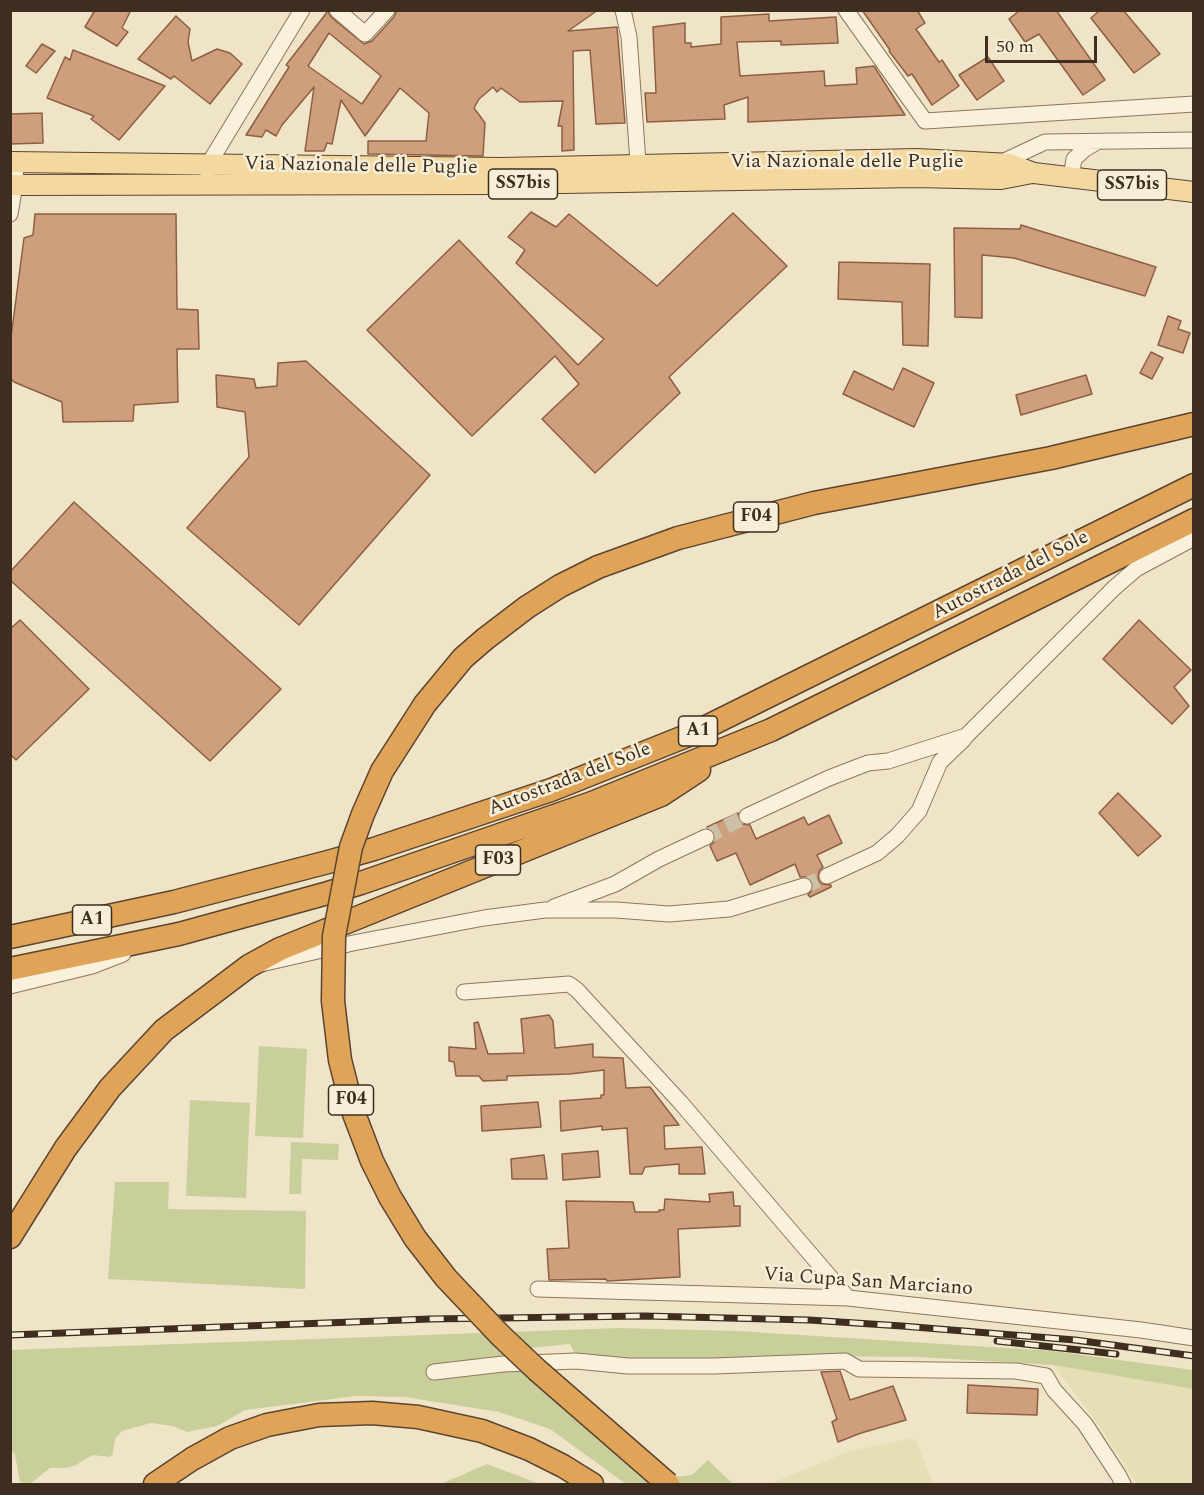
<!DOCTYPE html>
<html>
<head>
<meta charset="utf-8">
<style>
  body { margin:0 }
  #map { position:relative; width:1204px; height:1495px; overflow:hidden; background:#f0e4c8; font-family:Spectral,serif }
  canvas { display:block }
  .frame { position:absolute; inset:0; border:12px solid #3d2e20; pointer-events:none }
  .scale { position:absolute; left:985px; top:36px; width:112px; height:27px; box-sizing:border-box; border:3px solid #3d2e20; border-top:0; padding-left:8px; font-size:18px; line-height:21px; white-space:nowrap; color:#3d2e20; -webkit-text-stroke:4px #f7eed8; paint-order:stroke }
</style>
</head>
<body>
<div id="map">
<canvas width="1204" height="1495"></canvas>
<div class="frame"></div>
<div class="scale">50 m</div>
</div>
<script>
const ctx = document.querySelector('canvas').getContext('2d');
ctx.lineJoin = 'round';
function paint(path, color) { ctx.fillStyle = color; ctx.fill(path, 'evenodd'); }
const shape = rows => new Path2D(rows.map(r => 'M' + r).join(''));
function strokePath(path, color, width, dash) { ctx.strokeStyle = color; ctx.lineWidth = width; ctx.lineCap = dash ? 'butt' : 'round'; ctx.setLineDash(dash || []); ctx.stroke(path); }
function write(font, color, halo, rows, align = 'center') {
  ctx.font = font + ' Spectral,serif'; ctx.lineWidth = 5; ctx.setLineDash([]); ctx.textBaseline = 'middle'; ctx.strokeStyle = halo; ctx.fillStyle = color; for (const [text, x, y, turn = 0] of rows) {
    ctx.save(); ctx.translate(x, y); ctx.rotate((+turn || 0) * Math.PI / 180); ctx.textAlign = isNaN(turn) ? turn : align; if (halo) ctx.strokeText(text, 0, 0); ctx.fillText(text, 0, 0); ctx.restore();
  }
}
const farmland = shape([
  [1053,1365,1193,1389,1193,1484,1137,1484,1098,1424],
  [913,1438,917,1443,933,1484,769,1484,850,1451]
]);
const green = shape([
  [259,1046,307,1049,303,1138,255,1136],
  [190,1100,250,1103,246,1198,186,1196],
  [291,1142,339,1144,338,1160,302,1159,301,1194,289,1194],
  [115,1182,169,1182,168,1209,306,1211,305,1289,108,1279],
  [619,1328,738,1331,1053,1351,1193,1370,1194,1389,1053,1365,918,1357,816,1356,652,1362,576,1356,570,1344,499,1351,644,1480,692,1475,708,1460,733,1484,626,1484,550,1429,499,1412,405,1397,356,1396,245,1410,217,1426,187,1432,173,1426,151,1423,122,1431,115,1439,113,1454,109,1457,93,1455,76,1465,66,1468,50,1468,30,1484,20,1482,15,1455,11,1449,10,1350],
  [487,1464,540,1484,441,1484]
]);
const building = shape([
  [95,10,131,10,122,28,128,32,117,46,85,27,95,10],
  [397,10,598,10,568,31,617,27,625,123,596,124,590,50,573,51,574,150,562,151,562,126,558,126,563,101,520,102,501,88,497,92,493,87,479,99,474,108,485,123,483,156,368,154,368,141,426,141,429,113,400,88,365,136,341,100,332,144,327,143,324,151,305,151,314,87,282,125,276,136,266,130,262,137,246,135,289,67,286,65,328,11,331,17,364,44,372,41,394,17,397,10],
  [329,33,381,76,362,104,308,66,329,33],
  [862,10,917,10,925,23,916,29,939,62,942,60,959,86,932,105,912,74,908,76,889,51,890,50,862,10],
  [1020,10,1056,10,1105,80,1083,95,1039,34,1025,42,1009,19,1020,10],
  [1100,10,1123,10,1160,54,1134,73,1091,18,1100,10],
  [769,14,769,21,836,17,838,43,781,45,781,41,737,42,740,76,824,71,825,86,857,84,856,68,874,66,905,115,748,122,748,97,724,105,725,119,647,122,645,93,656,93,653,27,685,23,685,43,691,43,691,47,721,44,721,17,769,14],
  [176,16,190,29,188,42,192,61,217,49,230,53,242,64,210,104,174,76,171,79,138,59,176,16],
  [42,44,55,51,36,73,26,66,42,44],
  [73,50,165,86,119,140,91,119,94,116,47,98,65,57,70,60,73,50],
  [988,57,1004,81,977,100,959,75,988,57],
  [42,113,43,143,10,144,10,114,42,113],
  [531,212,556,227,569,214,657,286,733,213,787,266,669,377,680,393,595,473,542,419,579,384,555,356,472,436,367,330,459,240,578,365,604,339,516,263,525,250,508,237,531,212],
  [35,214,176,214,177,309,198,310,199,349,177,349,178,402,134,405,133,421,63,422,62,402,14,382,10,378,10,345,24,238,33,235,35,214],
  [1021,225,1156,267,1145,296,1014,258,982,255,982,318,955,317,954,228,1020,229,1021,225],
  [839,262,930,264,928,346,903,345,902,302,838,299,839,262],
  [1168,316,1181,321,1178,329,1190,333,1183,353,1158,345,1168,316],
  [1151,352,1163,358,1152,379,1140,373,1151,352],
  [306,361,430,475,299,625,187,528,249,457,245,412,217,407,216,375,254,379,256,388,277,386,278,363,306,361],
  [903,368,934,383,914,427,843,394,854,371,893,390,903,368],
  [1086,375,1092,394,1021,415,1016,395,1086,375],
  [74,502,281,689,210,761,10,580,10,572,74,502],
  [20,620,89,689,16,760,10,754,10,629,20,620],
  [1139,620,1191,670,1174,687,1189,706,1172,724,1103,659,1139,620],
  [1118,793,1161,836,1138,856,1099,813,1118,793],
  [738,813,738,821,742,824,750,825,756,839,804,817,808,825,829,815,842,843,817,855,823,867,819,871,818,880,822,884,831,885,831,887,810,897,808,895,813,889,813,883,807,877,800,877,795,864,750,885,736,853,717,861,710,846,714,842,715,833,712,829,707,827,738,813],
  [549,1015,553,1021,555,1048,593,1044,593,1057,623,1058,626,1088,650,1087,679,1125,664,1126,665,1149,702,1147,705,1174,679,1174,679,1164,645,1167,642,1174,630,1174,627,1128,602,1130,602,1126,561,1131,560,1101,601,1098,601,1095,604,1095,604,1070,570,1074,507,1076,507,1080,483,1081,479,1076,456,1076,454,1062,449,1061,449,1047,476,1049,474,1023,478,1022,488,1054,524,1053,521,1019,549,1015],
  [538,1102,541,1127,482,1131,481,1106,538,1102],
  [598,1151,600,1177,563,1180,562,1154,598,1151],
  [544,1155,547,1179,512,1179,511,1159,544,1155],
  [733,1192,734,1206,740,1206,740,1226,678,1229,680,1277,607,1281,606,1279,549,1280,547,1249,569,1248,566,1201,633,1202,635,1212,659,1212,659,1210,664,1210,665,1199,710,1202,709,1194,733,1192],
  [840,1371,850,1400,893,1386,906,1420,861,1433,838,1442,832,1422,837,1419,821,1372,840,1371],
  [968,1385,1038,1389,1037,1415,967,1413,968,1385]
]);
const minorTunnel = shape([
  [706,837,747,816],
  [804,886,827,876]
]);
const minor = shape([
  [337,10,365,34,387,10],
  [623,10,629,37,639,176],
  [846,10,925,121,1194,104],
  [998,164,1045,142,1194,140],
  [208,173,208,165,302,10],
  [1071,178,1074,159,1085,149,1097,142],
  [10,214,15,185,16,162],
  [747,816,829,778,868,763,888,761,966,736,1114,588,1136,569,1194,538],
  [827,876,877,853,897,836,919,811,940,762,964,739],
  [554,907,615,884,659,859,706,837],
  [261,964,353,943,484,918,545,910,616,910,669,914,729,909,804,886],
  [10,986,92,966,123,954],
  [464,992,569,984,577,990,681,1103,848,1298],
  [538,1289,848,1298,1141,1330,1194,1338],
  [434,1372,503,1364,576,1361,628,1366,714,1366,845,1361,859,1369,1016,1371,1046,1376,1054,1390,1085,1424,1119,1476,1123,1484]
]);
const major = shape([
  [10,162,501,168,917,159,1010,164,1034,173,1194,192],
  [10,185,504,184,916,177,1001,179,1032,173]
]);
const highway = shape([
  [485,639,527,607,560,586,598,567,678,538,814,503,1051,458,1194,424],
  [10,937,174,902,328,862,374,849,551,790,694,733,1194,485],
  [10,969,179,934,328,893,361,883,592,803,771,730,1194,520],
  [10,1237,65,1149,110,1088,164,1030,249,966,280,949,661,795,699,770],
  [155,1484,192,1459,230,1438,267,1425,319,1415,372,1413,418,1417,482,1431,529,1449,563,1466,592,1484]
]);
const rail = shape([
  [10,1335,430,1319,644,1316,809,1320,902,1326,1075,1340,1194,1356],
  [997,1341,1116,1354]
]);
const highwayBridge = shape([
  [485,639,463,658,425,704,382,771,363,814,351,847,334,936,333,1001,340,1060,353,1111,372,1161,390,1197,415,1238,446,1278,500,1335,537,1370,668,1484]
]);
const shields = [
  [523,184,69],
  [1132,185,69],
  [756,517,45],
  [698,731,39],
  [498,860,45],
  [92,920,39],
  [351,1100,45]
];
const shieldNames = [
  ["SS7bis",523,184],
  ["SS7bis",1132,185],
  ["F04",756,517],
  ["A1",698,731],
  ["F03",498,860],
  ["A1",92,920],
  ["F04",351,1100]
];
const streetNames = [
  ["Via Nazionale delle Puglie",847,163],
  ["Via Nazionale delle Puglie",361,167,1],
  ["Autostrada del Sole",1011,576,-27],
  ["Autostrada del Sole",570,780,-21],
  ["Via Cupa San Marciano",868,1283,4]
];
paint(farmland, '#e6deb5');
paint(green, '#c9cf9b');
paint(building, '#cf9f7d');
strokePath(building, '#8d5f41', 1.5);
strokePath(minorTunnel, '#ccc0a6', 15, [15, 8]);
strokePath(minor, '#8d765c', 17);
strokePath(major, '#5b4430', 22);
strokePath(highway, '#5b4430', 25);
strokePath(minor, '#faf1dc', 15);
strokePath(major, '#f3d9a0', 20);
strokePath(highway, '#e0a458', 22);
strokePath(rail, '#3d2e20', 7);
strokePath(rail, '#f7eed8', 4.5, [14]);
strokePath(highwayBridge, '#5b4430', 25, []);
strokePath(highwayBridge, '#e0a458', 22);
for (const [x, y, w] of shields) { const box = new Path2D(); box.roundRect(x - w / 2, y - 15, w, 30, 4.5); ctx.fillStyle = '#f7eed8'; ctx.fill(box); strokePath(box, '#3d2e20', 1.5); }
write('bold 18px', '#3d2e20', null, shieldNames);
write('20px', '#3d2e20', '#f7eed8', streetNames);
</script>
</body>
</html>
